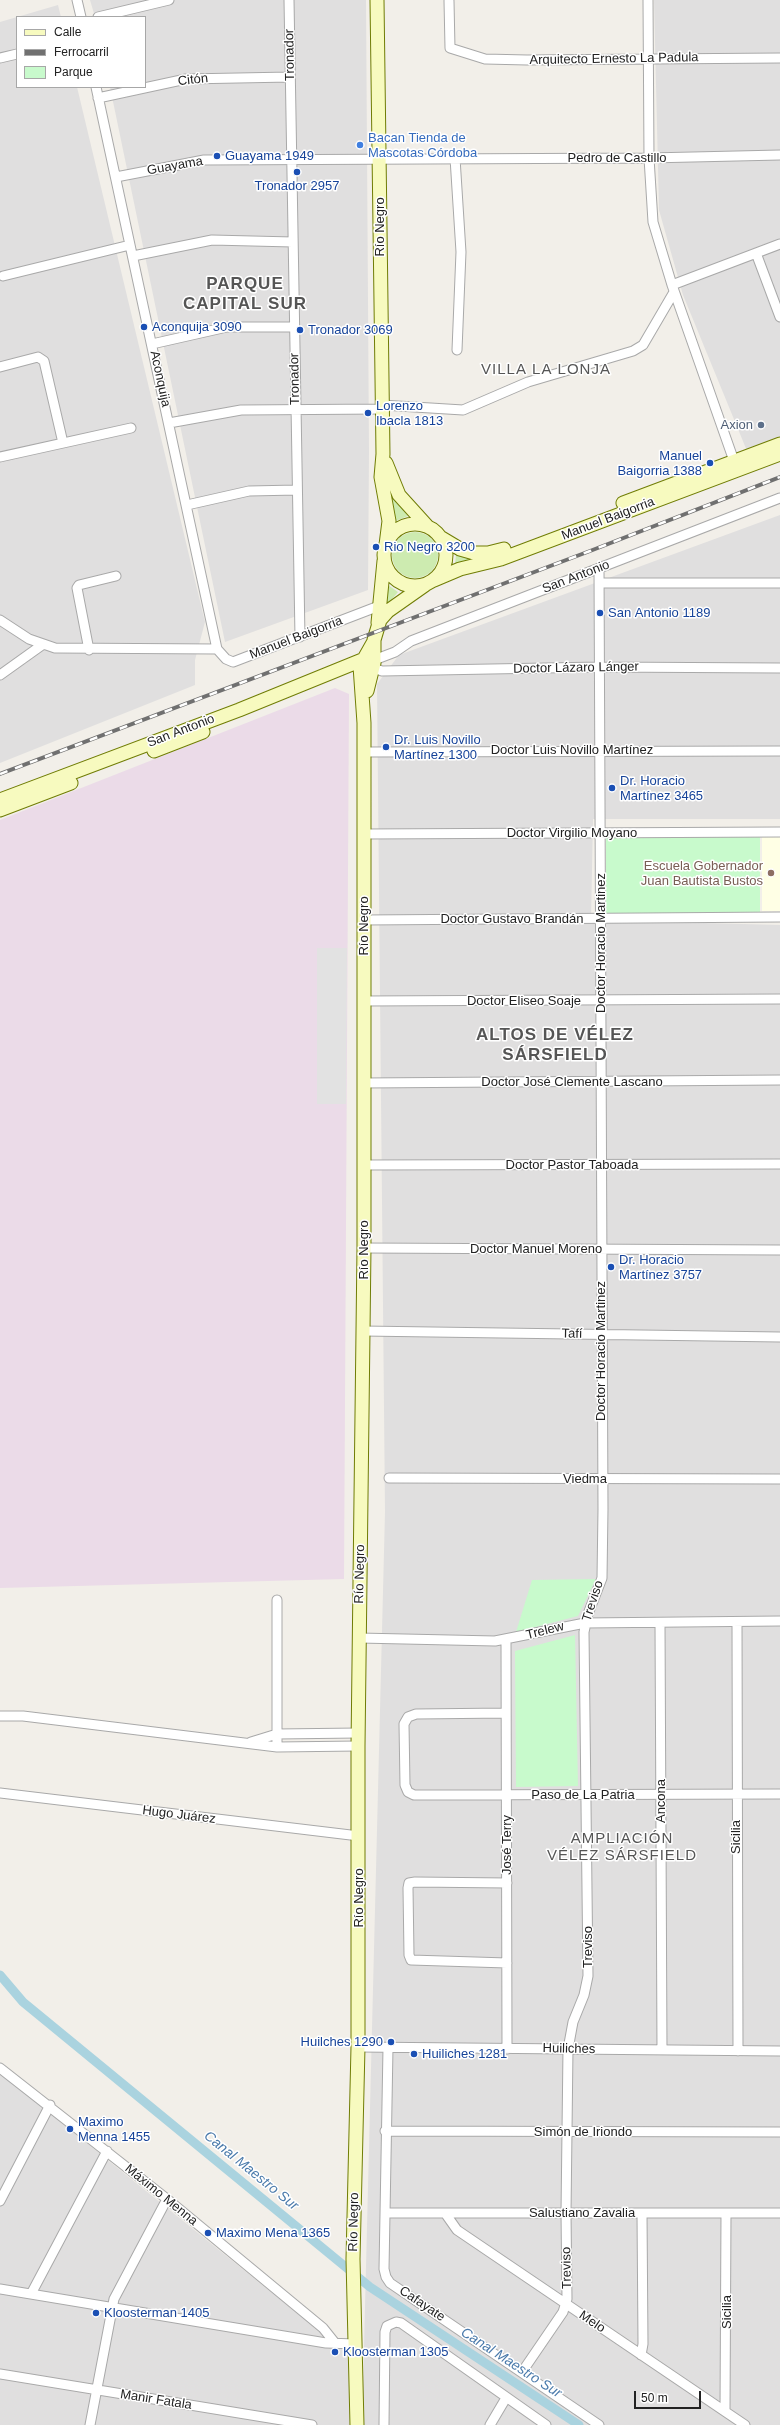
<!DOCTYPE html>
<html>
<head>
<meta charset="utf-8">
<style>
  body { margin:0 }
  #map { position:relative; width:780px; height:2425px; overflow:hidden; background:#f2efe9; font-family:Helvetica,sans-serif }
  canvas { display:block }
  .legend { position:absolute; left:16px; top:16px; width:130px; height:72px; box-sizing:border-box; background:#fff; border:1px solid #a7a7a7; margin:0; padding:5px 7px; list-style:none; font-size:12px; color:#222 }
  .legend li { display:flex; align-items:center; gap:8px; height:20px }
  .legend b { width:20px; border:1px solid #a7a7a7 }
  .scale { position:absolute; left:634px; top:2391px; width:67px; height:18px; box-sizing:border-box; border:2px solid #222; border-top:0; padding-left:5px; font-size:12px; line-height:14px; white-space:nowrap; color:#222; -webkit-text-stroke:3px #fff; paint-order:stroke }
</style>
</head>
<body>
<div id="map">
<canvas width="780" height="2425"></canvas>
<ul class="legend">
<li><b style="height:5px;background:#f7fabf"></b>Calle</li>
<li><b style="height:5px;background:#707070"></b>Ferrocarril</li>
<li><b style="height:11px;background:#c8facc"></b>Parque</li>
</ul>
<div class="scale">50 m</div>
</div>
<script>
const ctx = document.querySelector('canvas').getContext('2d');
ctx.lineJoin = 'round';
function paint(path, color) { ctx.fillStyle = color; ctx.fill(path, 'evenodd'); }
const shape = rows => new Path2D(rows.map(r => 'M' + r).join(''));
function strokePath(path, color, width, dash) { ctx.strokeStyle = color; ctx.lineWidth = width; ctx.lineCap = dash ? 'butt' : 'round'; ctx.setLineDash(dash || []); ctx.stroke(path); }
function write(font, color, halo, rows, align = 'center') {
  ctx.font = font + ' Helvetica,sans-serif'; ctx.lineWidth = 3; ctx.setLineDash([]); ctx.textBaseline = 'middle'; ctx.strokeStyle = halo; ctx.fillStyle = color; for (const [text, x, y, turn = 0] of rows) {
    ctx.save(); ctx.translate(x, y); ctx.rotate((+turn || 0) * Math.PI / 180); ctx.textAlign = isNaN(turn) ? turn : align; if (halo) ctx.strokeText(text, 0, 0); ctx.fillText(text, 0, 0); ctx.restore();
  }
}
const residential = shape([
  [90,0,366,0,369,451,368,590,225,642,110,87,145,87,145,17,95,17],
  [654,0,780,0,780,438,747,451,683,295,659,210],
  [58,5,61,17,17,17,17,87,77,87,205,622,195,660,195,685,0,763,0,22],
  [780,515,780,819,593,819,591,920,780,925,780,2425,362,2425,385,1512,377,684,399,655],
  [0,2073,349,2355,350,2425,0,2425]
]);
const industrial = shape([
  [335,688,349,694,344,1579,0,1588,0,820]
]);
const education = shape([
  [762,836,780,836,780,911,762,911]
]);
const grass = shape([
  [387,485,392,495,408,516,393,522],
  '392 555a23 23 0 1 1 46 0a23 23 0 1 1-46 0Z',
  [456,554,478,559,455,565],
  [388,585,398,592,382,611]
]);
const park = shape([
  [760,836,760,913,606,913,606,837],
  [596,1579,578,1616,516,1632,532,1580],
  [575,1635,578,1786,516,1787,515,1651]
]);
const parking = shape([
  [317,948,347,948,346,1104,317,1104]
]);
const canal = shape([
  [0,1975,23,2002,370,2287,579,2425]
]);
const street = shape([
  [77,0,81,17],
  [289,0,300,637],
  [648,0,649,158,653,222,672,285,734,461],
  [449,1,450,48,485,59,527,60,780,58],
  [98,17,169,0],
  [0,58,17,54],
  [96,87,217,649,226,659,233,662,379,606],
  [98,98,186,79,290,77],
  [455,158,461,252,457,350],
  [116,177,204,160,649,158,780,155],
  [756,253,780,317],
  [133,256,212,240,293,242],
  [3,276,130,245],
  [672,285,780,244],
  [152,344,227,327,294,327],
  [0,367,38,357,44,361,63,443],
  [382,405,463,410,528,382,633,351,643,345,674,292],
  [169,423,241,410,382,409],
  [0,457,131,428],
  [187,505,249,491,297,490],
  [600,583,780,583],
  [0,620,29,639,55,648,217,649],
  [89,650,77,588,79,585,116,576],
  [374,660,395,652,411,641,780,498],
  [373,668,382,671,600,667,780,668],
  [0,675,42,645],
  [364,752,780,751],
  [365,834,780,832],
  [364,920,780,917],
  [364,1001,780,999],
  [364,1083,780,1080],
  [364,1165,780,1164],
  [364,1248,780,1250],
  [363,1331,780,1337],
  [389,1478,780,1479],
  [277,1600,277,1747],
  [737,1622,738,2051],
  [660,1623,662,2050],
  [359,1638,495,1641,585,1623,780,1621],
  [506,1640,507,2049],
  [506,1713,416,1714,408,1717,404,1724,405,1785,408,1792,414,1795,780,1794],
  [0,1716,23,1716,277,1747,358,1746],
  [251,1742,277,1734,358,1733],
  [0,1793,359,1836],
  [507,1883,415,1882,409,1883,408,1888,409,1955,411,1960,507,1963],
  [358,2047,780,2051],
  [388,2048,384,2269,386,2277,390,2283,599,2425],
  [0,2068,167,2199,323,2328,335,2343],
  [385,2131,780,2132],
  [0,2201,50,2105],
  [385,2213,780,2213],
  [445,2213,457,2230,745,2425],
  [0,2289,326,2343,355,2344],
  [31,2294,107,2151],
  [641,2355,643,2344,642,2213],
  [522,2372,563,2312,567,2299,566,2213,568,2049,573,2022,584,1995,588,1976,584,1632,588,1614,602,1578,603,1509,599,568],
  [0,2374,312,2425],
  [725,2411,726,2213],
  [90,2425,114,2299,167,2199],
  [384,2425,385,2332,387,2326,396,2322,401,2323,546,2425],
  [490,2425,506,2398]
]);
const secondary = shape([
  [377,0,383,454,381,477,389,521,386,545],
  [386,463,399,495,428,527],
  [623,503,780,444],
  '384 555a31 31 0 1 1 62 0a31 31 0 1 1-62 0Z',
  [440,537,460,549,474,553,488,553,504,549],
  [434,580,460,569,501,559,780,454],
  [378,623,384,561],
  [367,691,374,663,374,640,380,620,388,611,425,585],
  [154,751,203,732],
  [0,800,239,710,362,660],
  [0,810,71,783],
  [357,2425,353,2259,358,2047,358,1746,364,1248,364,723,360,666,373,643]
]);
const rail = shape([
  [0,774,590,551,780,477]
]);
const markers = [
  [360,145,4,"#3f7fe0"],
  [217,156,4,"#1a4fb4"],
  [297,172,4,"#1a4fb4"],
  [144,327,4,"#1a4fb4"],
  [300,330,4,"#1a4fb4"],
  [368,413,4,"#1a4fb4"],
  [761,425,4,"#5c6f8a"],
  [710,463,4,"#1a4fb4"],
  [376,547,4,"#1a4fb4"],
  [600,613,4,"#1a4fb4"],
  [386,747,4,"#1a4fb4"],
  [612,788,4,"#1a4fb4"],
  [771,873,4,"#8d6e63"],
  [611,1267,4,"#1a4fb4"],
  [391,2042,4,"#1a4fb4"],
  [414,2054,4,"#1a4fb4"],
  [70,2129,4,"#1a4fb4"],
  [208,2233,4,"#1a4fb4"],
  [96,2313,4,"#1a4fb4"],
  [335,2352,4,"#1a4fb4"]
];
const streetNames = [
  ["Tronador",290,55,-91],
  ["Arquitecto Ernesto La Padula",614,59,-1],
  ["Citón",193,80,-6],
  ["Pedro de Castillo",617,158],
  ["Guayama",175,166,-10],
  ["Río Negro",380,227,-90],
  ["Aconquija",160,379,78],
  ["Tronador",295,379,-91],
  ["Manuel Baigorria",608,519,-21],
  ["San Antonio",576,577,-21],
  ["Manuel Baigorria",296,638,-21],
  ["Doctor Lázaro Lánger",576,668,-1],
  ["San Antonio",181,731,-21],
  ["Doctor Luis Novillo Martínez",572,750],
  ["Doctor Virgilio Moyano",572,833],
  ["Doctor Gustavo Brandán",512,919],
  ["Río Negro",364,926,-90],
  ["Doctor Horacio Martinez",601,943,-90],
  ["Doctor Eliseo Soaje",524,1001],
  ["Doctor José Clemente Lascano",572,1082],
  ["Doctor Pastor Taboada",572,1165],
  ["Doctor Manuel Moreno",536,1249],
  ["Río Negro",364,1250,-90],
  ["Tafí",572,1334,1],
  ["Doctor Horacio Martinez",601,1351,-90],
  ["Viedma",585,1479],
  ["Río Negro",360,1574,-89],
  ["Treviso",593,1601,-72],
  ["Trelew",545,1631,-14],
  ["Paso de La Patria",583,1795],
  ["Ancona",661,1801,-90],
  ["Hugo Juárez",179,1815,7],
  ["Sicilia",736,1837,-90],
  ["José Terry",507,1845,-90],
  ["Río Negro",359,1898,-90],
  ["Treviso",588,1947,-90],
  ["Huiliches",569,2049,1],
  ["Simón de Iriondo",583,2132],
  ["Máximo Menna",161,2195,39],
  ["Salustiano Zavalia",582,2213],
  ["Río Negro",354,2222,-89],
  ["Treviso",567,2268,-91],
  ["Cafayate",422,2304,34],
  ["Sicilia",727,2312,-90],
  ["Melo",592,2322,34],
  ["Manir Fatala",156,2400,9]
];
const shopNames = [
  ["Bacan Tienda de",368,138],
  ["Mascotas Córdoba",368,153]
];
const transitNames = [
  ["Guayama 1949",225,156],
  ["Tronador 2957",297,186,"center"],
  ["Aconquija 3090",152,327],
  ["Tronador 3069",308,330],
  ["Lorenzo",376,406],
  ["Ibacla 1813",376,421],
  ["Manuel",702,456,"right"],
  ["Baigorria 1388",702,471,"right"],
  ["Rio Negro 3200",384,547],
  ["San Antonio 1189",608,613],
  ["Dr. Luis Novillo",394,740],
  ["Martínez 1300",394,755],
  ["Dr. Horacio",620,781],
  ["Martínez 3465",620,796],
  ["Dr. Horacio",619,1260],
  ["Martínez 3757",619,1275],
  ["Huilches 1290",383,2042,"right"],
  ["Huiliches 1281",422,2054],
  ["Maximo",78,2122],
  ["Menna 1455",78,2137],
  ["Maximo Mena 1365",216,2233],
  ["Kloosterman 1405",104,2313],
  ["Kloosterman 1305",343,2352]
];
const serviceNames = [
  ["Axion",753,425]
];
const educationNames = [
  ["Escuela Gobernador",763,866],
  ["Juan Bautista Bustos",763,881]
];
const waterNames = [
  ["Canal Maestro Sur",251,2171,39],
  ["Canal Maestro Sur",511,2363,33]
];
const quarterNames = [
  ["VILLA LA LONJA",546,370],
  ["AMPLIACIÓN",622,1839],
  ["VÉLEZ SÁRSFIELD",622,1856]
];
const districtNames = [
  ["PARQUE",245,284],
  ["CAPITAL SUR",245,304],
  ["ALTOS DE VÉLEZ",555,1035],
  ["SÁRSFIELD",555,1055]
];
paint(residential, '#e0dfdf');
paint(industrial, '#ebdbe8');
paint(education, '#ffffe5');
paint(grass, '#cdebb0');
paint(park, '#c8facc');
paint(parking, '#e2e2e2');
strokePath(canal, '#aad3df', 9);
strokePath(street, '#a9a9a9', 11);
strokePath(secondary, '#707d05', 15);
strokePath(street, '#fff', 9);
strokePath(secondary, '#f7fabf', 13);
strokePath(rail, '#707070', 4);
strokePath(rail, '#fff', 2.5, [8]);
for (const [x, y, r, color] of markers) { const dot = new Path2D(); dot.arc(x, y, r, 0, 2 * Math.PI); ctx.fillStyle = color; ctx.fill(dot); strokePath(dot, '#fff', 1.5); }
write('13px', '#222', '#fff', streetNames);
write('13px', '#366cbe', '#fff', shopNames, 'left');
write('13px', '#164399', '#fff', transitNames, 'left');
write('13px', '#4e5e75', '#fff', serviceNames, 'right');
write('13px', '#785e54', '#fff', educationNames, 'right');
write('italic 14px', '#4a7aab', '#fff', waterNames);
ctx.letterSpacing = '1px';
write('15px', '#555', '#fff', quarterNames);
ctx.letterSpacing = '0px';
ctx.letterSpacing = '1px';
write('bold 17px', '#555', '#fff', districtNames);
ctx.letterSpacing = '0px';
</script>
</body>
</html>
